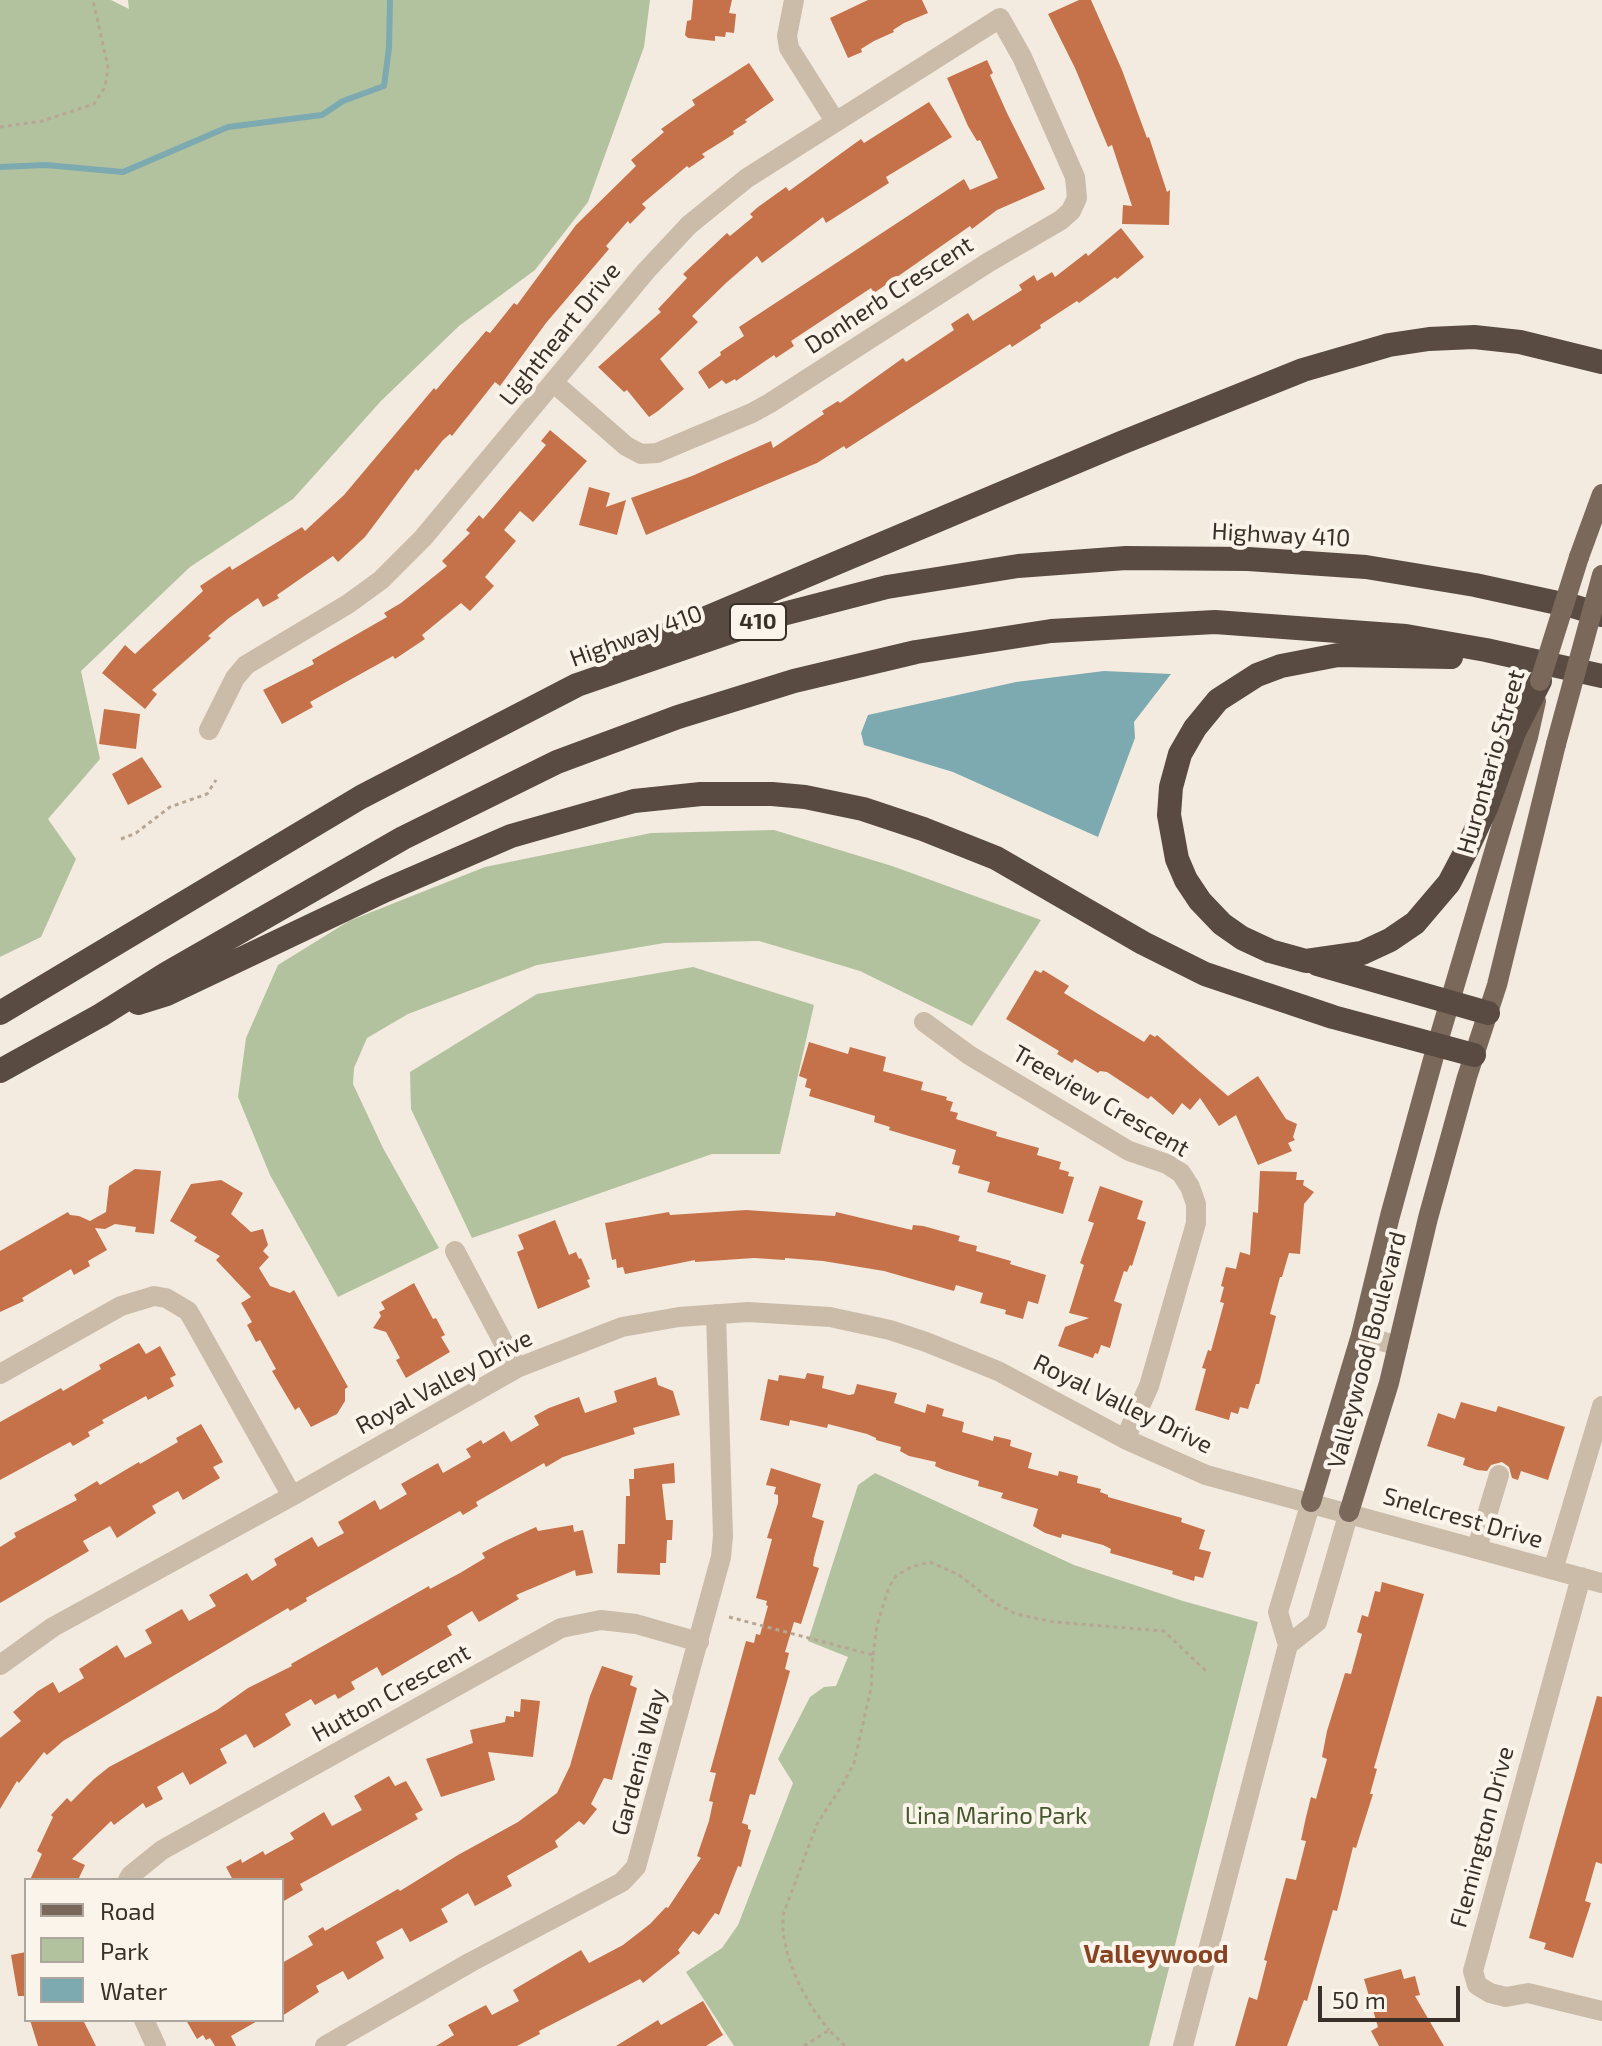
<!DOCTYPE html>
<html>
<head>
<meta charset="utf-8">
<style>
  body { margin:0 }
  #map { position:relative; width:1602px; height:2046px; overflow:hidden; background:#f3ebdf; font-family:"Exo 2",sans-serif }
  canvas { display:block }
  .legend { position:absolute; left:24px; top:1878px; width:260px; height:144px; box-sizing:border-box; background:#faf4eb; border:2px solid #ada69e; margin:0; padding:10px 14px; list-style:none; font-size:24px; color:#39302a }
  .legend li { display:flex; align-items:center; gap:16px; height:40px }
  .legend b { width:40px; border:2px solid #ada69e }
  .scale { position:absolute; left:1318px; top:1986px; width:142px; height:36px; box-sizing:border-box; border:4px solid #39302a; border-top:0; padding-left:10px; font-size:24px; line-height:28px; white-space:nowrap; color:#39302a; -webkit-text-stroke:6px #faf4eb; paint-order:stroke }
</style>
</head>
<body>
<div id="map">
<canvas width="1602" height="2046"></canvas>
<ul class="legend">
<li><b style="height:10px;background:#7a685b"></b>Road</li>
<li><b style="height:22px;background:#b3c29e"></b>Park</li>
<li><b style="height:22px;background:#7daab0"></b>Water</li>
</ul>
<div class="scale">50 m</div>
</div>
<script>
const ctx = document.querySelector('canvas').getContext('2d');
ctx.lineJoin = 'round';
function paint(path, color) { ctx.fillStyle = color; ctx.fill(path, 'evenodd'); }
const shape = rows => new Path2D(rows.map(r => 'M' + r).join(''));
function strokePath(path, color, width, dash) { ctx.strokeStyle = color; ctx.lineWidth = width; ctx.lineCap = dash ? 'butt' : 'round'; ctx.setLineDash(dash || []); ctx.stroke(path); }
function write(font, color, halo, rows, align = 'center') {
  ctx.font = font + ' "Exo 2",sans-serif'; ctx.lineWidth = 8; ctx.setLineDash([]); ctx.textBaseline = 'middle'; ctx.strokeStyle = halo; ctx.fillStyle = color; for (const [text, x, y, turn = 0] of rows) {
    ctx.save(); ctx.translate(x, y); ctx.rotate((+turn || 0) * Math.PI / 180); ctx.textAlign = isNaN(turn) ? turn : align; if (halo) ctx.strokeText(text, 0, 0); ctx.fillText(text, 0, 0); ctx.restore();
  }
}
const green = shape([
  [0,0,111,0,129,9,128,0,650,0,644,47,588,202,535,270,459,326,381,401,293,499,190,567,81,671,100,759,48,819,76,859,41,937,0,957],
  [774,830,892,866,1041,920,972,1026,860,971,759,941,664,943,537,965,408,1014,367,1038,354,1068,353,1084,383,1148,439,1248,338,1297,270,1175,238,1097,246,1038,278,965,349,921,485,867,651,833],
  [693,967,814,1005,780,1154,712,1154,472,1238,411,1109,410,1072,537,994],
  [875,1473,1074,1565,1183,1601,1258,1622,1149,2046,734,2046,686,1972,722,1948,738,1925,793,1783,778,1759,810,1697,824,1687,836,1686,848,1657,808,1641,858,1485]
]);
const water = shape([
  [1104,671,1171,674,1134,722,1135,738,1098,837,953,772,864,745,861,733,868,715,1016,682]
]);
const stream = shape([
  [0,167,46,165,123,172,228,127,322,115,343,101,384,86,389,48,390,0]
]);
const building = shape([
  [693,0,732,0,729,13,736,14,734,33,726,32,725,37,715,36,715,41,688,38,685,35,687,21,691,20],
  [868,0,922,0,928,13,904,23,893,30,894,32,874,41,861,49,862,52,848,58,830,18],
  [1079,0,1091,0,1122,70,1147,138,1149,137,1167,192,1170,190,1169,225,1122,224,1123,205,1132,206,1112,145,1108,147,1075,68,1048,14],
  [987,60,993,73,990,75,1007,113,1045,189,997,210,972,229,970,226,874,293,871,288,791,341,794,346,776,358,774,355,736,381,735,379,726,384,722,380,709,389,698,372,721,355,720,352,744,336,739,327,964,179,970,190,998,178,980,140,977,141,968,126,947,78],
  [749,63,774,100,745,120,747,122,733,131,734,134,702,154,705,157,689,168,687,166,642,204,646,208,630,224,628,221,606,246,609,249,546,323,500,386,495,382,452,436,450,434,443,440,418,471,416,469,365,537,338,562,333,556,277,595,279,598,263,607,258,598,229,618,208,636,211,638,152,690,157,694,145,709,102,673,125,645,135,654,203,591,200,586,230,566,232,570,302,527,305,531,344,495,434,388,436,390,486,331,490,333,514,303,517,305,576,225,636,166,631,160,664,132,661,129,695,105,692,100],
  [929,102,952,137,886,177,889,183,826,223,823,217,762,263,757,256,726,283,692,316,698,322,660,359,684,389,658,411,649,417,627,390,624,392,598,367,661,312,658,309,687,278,683,274,727,233,730,236,753,217,750,214,758,207,786,187,789,191,861,139,864,143],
  [1121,228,1144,257,1117,279,1115,277,1079,303,1077,301,1040,325,1041,328,1012,347,1010,344,846,449,844,446,817,463,646,535,631,498,692,476,771,441,773,448,824,414,822,411,838,401,840,403,903,358,906,362,954,330,951,324,968,313,973,321,1022,290,1019,285,1034,275,1037,281,1052,272,1055,277,1086,253,1088,256],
  [550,430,587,461,533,522,520,511,504,530,516,541,485,577,494,586,470,611,461,603,422,635,425,639,395,659,393,656,310,702,313,707,282,724,263,690,314,664,312,660,387,617,384,613,401,603,447,566,442,561,470,533,466,530,479,515,483,519,535,458,546,445,541,441],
  [589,487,610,493,606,507,626,500,617,535,579,525],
  [104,709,140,714,136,749,99,744],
  [142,757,162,787,128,805,112,774],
  [1035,970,1041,973,1043,970,1069,986,1064,993,1144,1042,1150,1034,1155,1037,1157,1035,1228,1096,1258,1076,1286,1119,1297,1124,1293,1137,1295,1140,1288,1143,1292,1151,1258,1165,1236,1115,1219,1126,1200,1098,1190,1110,1182,1103,1173,1115,1151,1096,1148,1099,1107,1072,1100,1071,1098,1073,1075,1059,1072,1063,1057,1054,1059,1051,1006,1019],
  [809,1042,848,1054,850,1047,886,1057,883,1071,923,1082,921,1090,947,1097,946,1100,953,1102,950,1111,958,1113,956,1119,997,1132,996,1136,1039,1148,1037,1155,1061,1162,1059,1169,1069,1172,1068,1176,1074,1177,1063,1214,987,1192,990,1182,958,1173,960,1166,952,1164,956,1150,889,1130,890,1127,874,1122,875,1116,809,1096,811,1089,805,1087,807,1079,799,1076],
  [135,1169,161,1171,154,1234,135,1232,136,1227,115,1224,105,1229,95,1228,107,1250,88,1261,90,1266,74,1275,71,1269,22,1298,24,1301,0,1312,0,1251,68,1212,70,1215,79,1216,90,1221,106,1212,109,1186],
  [1260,1171,1297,1172,1296,1180,1304,1180,1303,1185,1314,1192,1304,1204,1300,1254,1289,1253,1282,1277,1280,1277,1270,1314,1276,1316,1259,1384,1256,1384,1248,1409,1240,1407,1238,1414,1231,1412,1229,1420,1195,1410,1206,1369,1202,1368,1208,1350,1211,1351,1224,1303,1220,1302,1224,1287,1221,1286,1226,1267,1236,1269,1240,1252,1250,1255,1253,1212,1258,1213],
  [221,1180,243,1193,231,1214,251,1232,263,1229,268,1245,263,1251,269,1257,259,1268,270,1286,290,1293,294,1290,348,1387,345,1389,345,1401,337,1414,311,1427,299,1407,295,1410,272,1371,276,1369,260,1340,256,1342,247,1325,252,1322,241,1303,251,1297,216,1260,220,1256,194,1241,197,1237,170,1221,191,1184],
  [1100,1186,1143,1201,1137,1219,1146,1222,1132,1266,1130,1265,1127,1272,1124,1271,1114,1301,1122,1304,1110,1348,1101,1345,1098,1354,1095,1353,1093,1358,1058,1346,1065,1327,1089,1318,1069,1313,1084,1265,1080,1263,1094,1223,1088,1221],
  [746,1210,835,1216,836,1212,912,1230,913,1225,923,1226,960,1236,958,1241,977,1246,976,1251,1011,1261,1010,1264,1046,1275,1038,1304,1028,1301,1023,1319,1005,1314,1006,1310,980,1303,983,1293,956,1285,954,1291,884,1271,823,1261,785,1258,785,1260,754,1258,695,1262,695,1260,625,1274,623,1267,617,1268,616,1259,612,1260,605,1223,669,1212,670,1215],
  [555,1220,569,1255,576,1252,579,1259,581,1258,590,1279,587,1280,590,1287,538,1309,517,1252,524,1249,518,1235],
  [414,1283,433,1319,436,1318,445,1335,441,1337,450,1352,406,1378,396,1360,400,1358,386,1332,373,1328,381,1316,379,1312,385,1309,381,1302],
  [139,1343,146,1354,160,1346,176,1375,170,1378,174,1386,148,1400,146,1396,102,1420,104,1423,88,1432,90,1436,73,1446,70,1442,0,1480,0,1422,61,1388,63,1391,101,1369,99,1365],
  [807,1373,824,1376,822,1388,849,1395,854,1394,857,1384,897,1393,894,1403,925,1413,927,1404,944,1409,942,1416,964,1422,962,1432,993,1441,994,1436,1011,1440,1010,1446,1032,1453,1028,1468,1058,1476,1059,1471,1078,1476,1077,1483,1101,1489,1100,1492,1108,1495,1108,1497,1182,1518,1181,1522,1205,1530,1199,1549,1211,1552,1203,1578,1195,1576,1194,1581,1172,1574,1173,1571,1110,1553,1111,1549,1103,1545,1062,1534,1061,1538,1045,1533,1033,1526,1038,1509,1001,1498,1003,1493,978,1486,979,1481,944,1470,935,1466,936,1462,909,1456,900,1451,901,1447,876,1440,876,1438,867,1434,828,1424,827,1428,790,1420,789,1426,760,1420,768,1379,778,1381,779,1375,805,1379],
  [656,1377,658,1385,673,1391,680,1415,633,1428,635,1434,563,1457,546,1467,544,1463,476,1502,478,1506,463,1515,460,1511,306,1598,307,1601,290,1611,288,1608,63,1741,47,1755,44,1752,19,1783,17,1781,0,1809,0,1738,21,1721,13,1712,38,1691,53,1682,59,1693,84,1678,79,1669,117,1645,125,1658,152,1643,145,1630,182,1609,189,1621,216,1606,209,1595,247,1573,252,1581,277,1565,274,1559,312,1537,318,1547,344,1533,338,1522,375,1500,380,1510,407,1494,401,1484,438,1463,443,1473,471,1457,466,1449,481,1440,483,1444,504,1431,511,1442,539,1425,534,1416,549,1408,579,1397,585,1413,617,1402,614,1391],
  [1461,1402,1496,1412,1498,1406,1565,1427,1548,1480,1521,1471,1518,1480,1512,1478,1509,1467,1502,1462,1491,1465,1487,1471,1477,1470,1463,1465,1465,1458,1427,1446,1438,1413,1455,1419],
  [201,1424,223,1462,213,1467,220,1478,183,1500,178,1491,152,1506,156,1513,117,1538,110,1526,83,1541,89,1551,0,1603,0,1547,16,1537,14,1533,77,1500,74,1495,97,1481,100,1485,139,1462,140,1464,178,1442,176,1438],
  [674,1463,675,1483,662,1484,666,1520,673,1520,672,1540,667,1540,666,1563,660,1563,660,1575,617,1573,618,1544,625,1544,626,1496,630,1496,629,1479,634,1479,634,1469],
  [771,1468,821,1484,812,1517,824,1521,814,1558,813,1566,819,1568,801,1624,794,1622,785,1652,789,1653,785,1669,790,1671,755,1795,750,1794,742,1823,748,1825,748,1829,751,1830,741,1867,738,1866,719,1915,715,1913,699,1935,693,1931,678,1950,680,1953,643,1983,640,1979,539,2031,540,2034,517,2046,436,2046,454,2035,448,2025,486,2005,492,2015,519,2001,513,1990,581,1950,589,1963,623,1945,650,1924,666,1907,668,1908,701,1858,697,1856,709,1821,713,1802,709,1801,716,1773,710,1772,746,1641,754,1643,756,1634,760,1635,768,1606,766,1605,767,1601,756,1598,772,1539,767,1538,778,1503,778,1495,774,1494,776,1487,766,1485],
  [573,1525,574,1532,583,1530,593,1573,576,1576,575,1570,516,1595,519,1599,479,1622,472,1611,447,1626,452,1635,382,1676,377,1667,351,1682,355,1689,338,1699,335,1694,315,1705,311,1699,285,1714,291,1725,271,1738,254,1748,246,1734,220,1749,227,1763,190,1785,183,1772,157,1787,163,1799,146,1808,143,1803,114,1825,111,1821,72,1859,85,1865,78,1880,30,1880,42,1854,37,1851,53,1817,51,1815,67,1798,71,1802,94,1779,109,1767,217,1710,248,1688,292,1666,291,1664,429,1586,430,1589,460,1573,485,1558,482,1553,505,1541,536,1527,538,1531],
  [1382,1582,1424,1594,1374,1768,1377,1769,1370,1794,1373,1794,1356,1848,1353,1847,1337,1911,1333,1910,1307,2001,1304,2000,1287,2046,1235,2046,1249,1997,1257,2000,1267,1961,1264,1960,1286,1878,1296,1880,1306,1841,1301,1840,1306,1817,1311,1797,1316,1799,1327,1759,1322,1757,1327,1731,1345,1673,1351,1674,1362,1634,1357,1632,1362,1615,1368,1617,1375,1591,1380,1592],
  [602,1666,633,1676,630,1685,637,1688,612,1780,604,1778,591,1804,597,1809,584,1825,579,1821,555,1841,558,1847,507,1876,512,1886,475,1906,468,1893,441,1909,448,1922,410,1942,402,1928,376,1942,384,1958,348,1980,343,1971,316,1986,319,1992,282,2016,282,1963,313,1945,308,1936,323,1927,325,1931,398,1889,400,1891,458,1855,518,1822,557,1793,570,1766,590,1696],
  [1597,1696,1602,1697,1602,1864,1596,1862,1585,1901,1591,1903,1573,1958,1544,1949,1546,1943,1529,1938],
  [521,1699,540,1701,533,1757,488,1752,495,1780,441,1797,426,1759,473,1743,470,1730,505,1722,506,1716,514,1717,514,1711,520,1712],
  [389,1776,395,1786,406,1781,423,1810,415,1814,418,1819,300,1884,303,1890,282,1902,282,1880,233,1880,226,1867,241,1859,242,1863,263,1851,265,1855,294,1839,290,1833,324,1812,332,1826,362,1810,354,1796],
  [26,1952,26,1996,18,1996,11,1955],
  [1401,1969,1404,1979,1415,1976,1420,1995,1415,1996,1444,2046,1379,2046,1371,2031,1378,2027,1364,1979],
  [703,2001,723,2035,706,2046,616,2046,658,2020,661,2025],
  [30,2020,83,2020,96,2046,38,2046],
  [186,2020,259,2020,231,2036,236,2046,215,2046,210,2038,206,2040,203,2035,197,2039]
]);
const path = shape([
  [0,127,42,121,94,104,105,87,108,67,93,0],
  [121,839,136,833,170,807,207,794,216,780],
  [729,1617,873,1655,871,1688,854,1763,843,1784,817,1824,783,1915,783,1933,788,1956,797,1980,812,2008,829,2030],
  [873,1655,877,1625,889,1587,896,1576,911,1567,930,1562,959,1575,995,1603,1016,1614,1054,1622,1164,1631,1206,1671],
  [804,2046,829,2030,845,2046]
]);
const minor = shape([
  [794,0,787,36,789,48,835,121],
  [209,730,235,678,246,665,348,604,381,580,423,538,646,271,689,225,747,178,1000,18,1022,57,1075,177,1077,198,1071,211,1061,220,989,262,770,403,752,413,657,453,641,454,626,446,554,383],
  [924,1022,969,1055,1129,1151,1167,1164,1181,1173,1190,1187,1196,1204,1196,1223,1149,1386,1125,1439],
  [455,1251,517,1368],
  [1361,1335,1398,1346],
  [0,1374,121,1306,154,1296,166,1298,188,1311,195,1323,292,1496],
  [1477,1548,1499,1475],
  [1553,1570,1602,1406],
  [1581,1577,1473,1971,1477,1985,1490,1993,1506,1997,1528,1993,1602,2011],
  [1288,1645,1317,1622,1349,1512],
  [0,1665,53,1627,292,1496,517,1368,622,1327,679,1317,748,1312,830,1317,890,1330,926,1342,998,1371,1125,1439,1206,1475,1602,1583],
  [128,1880,131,1875,162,1850,561,1628,601,1620,636,1624,699,1642],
  [144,2020,156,2046],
  [325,2046,471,1962,622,1882,636,1867,721,1557,723,1536,716,1314],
  [1183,2046,1288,1645,1278,1612,1311,1502]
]);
const major = shape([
  [1579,557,1602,494],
  [1311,1502,1361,1335,1390,1216,1437,1045,1528,737,1536,701],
  [1349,1512,1389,1383,1428,1218,1467,1077,1497,985,1556,744]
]);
const highway = shape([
  [623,653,1121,443,1303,370,1389,345,1429,339,1474,337,1520,342,1602,362],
  [1451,657,1338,655,1281,666,1257,675,1218,700,1195,728,1180,754,1171,787,1169,815,1177,859,1186,880,1200,901,1222,924,1242,938,1270,951,1306,961,1362,953,1390,940,1415,923,1449,883,1467,849,1486,808,1514,732,1540,681],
  [1317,964,1488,1013],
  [138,1003,167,994,386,890,511,836,634,801,701,794,772,794,805,797,863,809,923,829,996,858,1143,943,1205,974,1333,1017,1474,1055],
  [0,1013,361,797,577,685,783,614,887,587,1018,566,1126,558,1248,559,1366,567,1475,585,1576,607,1602,615],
  [0,1071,101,1015,166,974,403,838,557,762,678,717,794,681,916,652,1051,631,1215,622,1406,636,1486,650,1602,676]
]);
const majorBridge = shape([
  [1540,681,1579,557],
  [1556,744,1602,575]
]);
const shields = [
  [758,622,56]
];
const shieldNames = [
  ["410",758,622]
];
const streetNames = [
  ["Donherb Crescent",889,295,-33],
  ["Lightheart Drive",560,334,-51],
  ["Highway 410",1281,535,3],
  ["Highway 410",636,636,-20],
  ["Hurontario Street",1491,762,-74],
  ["Treeview Crescent",1101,1101,30],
  ["Valleywood Boulevard",1367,1350,-75],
  ["Royal Valley Drive",444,1382,-28],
  ["Royal Valley Drive",1123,1404,26],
  ["Snelcrest Drive",1463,1518,16],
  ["Hutton Crescent",391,1693,-29],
  ["Gardenia Way",639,1762,-75],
  ["Flemington Drive",1482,1837,-75]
];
const parkNames = [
  ["Lina Marino Park",996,1816]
];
const neighbourhoodNames = [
  ["Valleywood",1156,1954]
];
paint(green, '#b3c29e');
paint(water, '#7daab0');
strokePath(stream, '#7daab0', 6);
paint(building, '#c5724a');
strokePath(path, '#b7a694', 3, [4, 4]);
strokePath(minor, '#cbbcaa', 20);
strokePath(major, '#7a685b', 20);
strokePath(highway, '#594b41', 24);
strokePath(majorBridge, '#7a685b', 20);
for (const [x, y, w] of shields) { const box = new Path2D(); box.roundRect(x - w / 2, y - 18, w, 36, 6); ctx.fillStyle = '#faf4eb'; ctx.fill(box); strokePath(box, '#39302a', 2); }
write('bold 22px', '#39302a', null, shieldNames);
write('24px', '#39302a', '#faf4eb', streetNames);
write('24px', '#44572d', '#faf4eb', parkNames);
write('bold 26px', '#884323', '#faf4eb', neighbourhoodNames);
</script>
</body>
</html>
